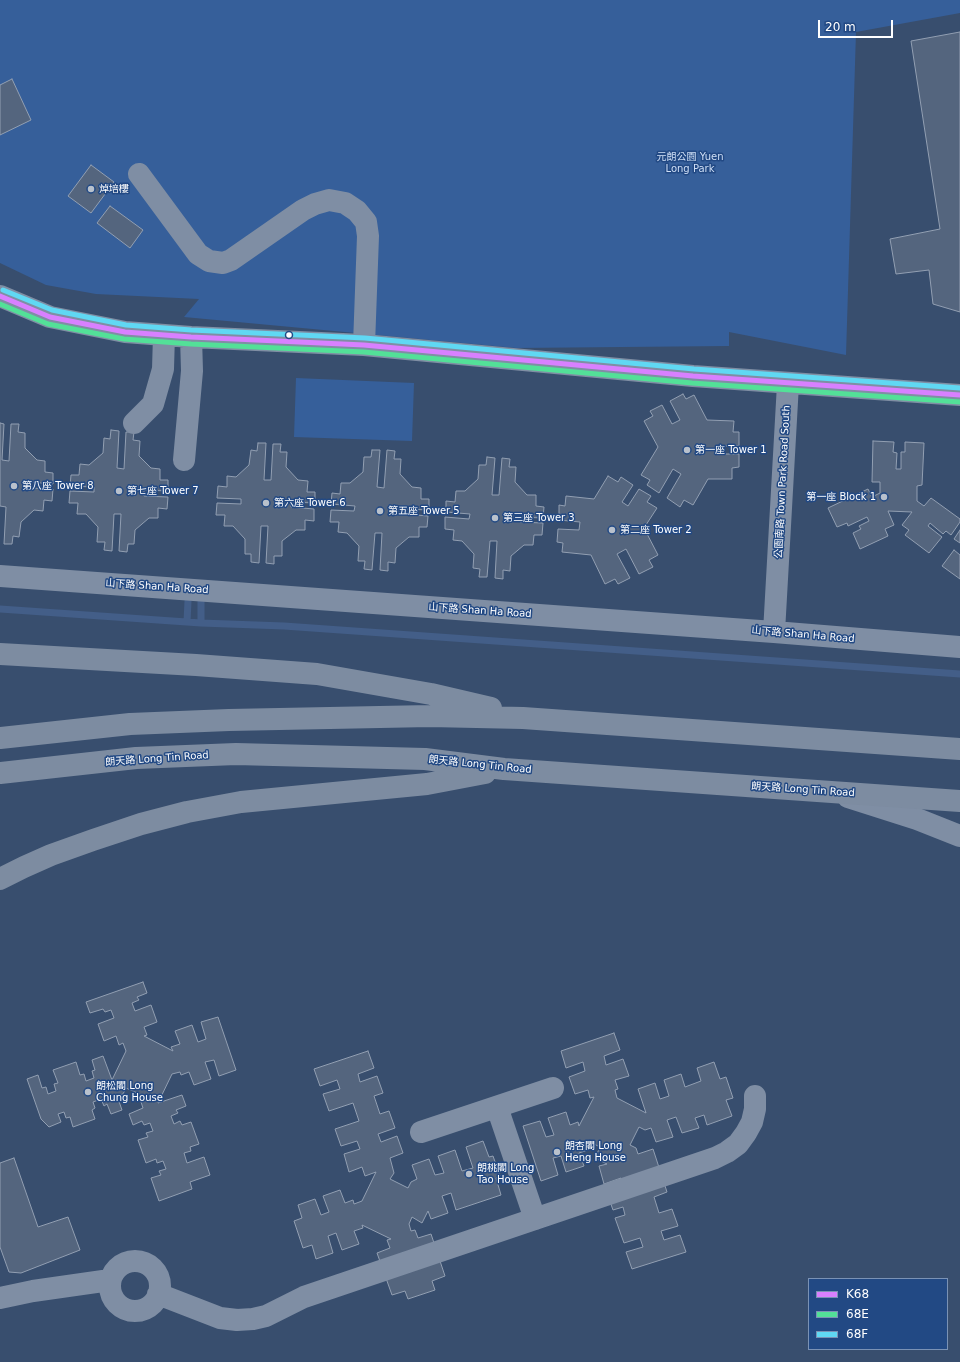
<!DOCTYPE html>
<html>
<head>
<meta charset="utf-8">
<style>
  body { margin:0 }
  #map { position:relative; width:960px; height:1362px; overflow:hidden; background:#384e6e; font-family:"DejaVu Sans",sans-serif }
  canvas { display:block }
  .legend { position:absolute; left:808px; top:1278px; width:140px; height:72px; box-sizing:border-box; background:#224984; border:1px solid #7a92b5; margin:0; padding:5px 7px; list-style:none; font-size:12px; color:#fff }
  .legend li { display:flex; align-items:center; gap:8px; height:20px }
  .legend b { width:20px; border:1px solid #7a92b5 }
  .scale { position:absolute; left:818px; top:20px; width:75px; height:18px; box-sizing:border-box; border:2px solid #fff; border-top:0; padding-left:5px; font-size:12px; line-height:14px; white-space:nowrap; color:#fff; -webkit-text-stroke:3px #224984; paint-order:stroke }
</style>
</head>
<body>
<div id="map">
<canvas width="960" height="1362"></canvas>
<ul class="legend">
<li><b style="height:5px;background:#d880ff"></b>K68</li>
<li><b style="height:5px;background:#53e098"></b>68E</li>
<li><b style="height:5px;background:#60d8f3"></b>68F</li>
</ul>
<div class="scale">20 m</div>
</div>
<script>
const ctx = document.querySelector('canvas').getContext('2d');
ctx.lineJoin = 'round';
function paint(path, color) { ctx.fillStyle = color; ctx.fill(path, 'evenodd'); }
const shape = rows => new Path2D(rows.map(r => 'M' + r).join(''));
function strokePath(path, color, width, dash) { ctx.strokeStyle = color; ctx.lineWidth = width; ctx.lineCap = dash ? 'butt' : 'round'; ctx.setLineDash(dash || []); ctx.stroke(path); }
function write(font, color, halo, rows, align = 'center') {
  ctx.font = font + ' "DejaVu Sans","Noto Sans TC",sans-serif'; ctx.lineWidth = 3; ctx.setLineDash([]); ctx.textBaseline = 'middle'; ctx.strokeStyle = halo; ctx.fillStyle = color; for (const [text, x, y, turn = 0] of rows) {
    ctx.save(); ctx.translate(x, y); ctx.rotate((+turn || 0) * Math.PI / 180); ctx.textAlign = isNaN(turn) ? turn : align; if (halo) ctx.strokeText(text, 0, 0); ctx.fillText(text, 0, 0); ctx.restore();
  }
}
const green = shape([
  [0,0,960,0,960,13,856,32,846,355,729,332,729,346,516,348,184,317,199,299,96,294,46,285,0,263],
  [296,378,414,383,412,441,294,437]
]);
const stream = shape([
  [0,609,201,623,284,626,960,674],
  [187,622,188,601],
  [201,623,201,600]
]);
const building = shape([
  [960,32,960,312,933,304,929,270,896,274,890,239,940,229,911,41,960,32],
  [12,79,31,120,0,135,0,85,12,79],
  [91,165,114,182,91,213,68,196,91,165],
  [110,206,143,230,130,248,97,223,110,206],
  [683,394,686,399,694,395,707,420,734,421,733,432,739,432,739,446,719,446,719,454,739,454,739,467,732,468,732,479,708,479,693,505,684,500,680,507,667,498,681,474,673,469,659,493,647,485,650,480,641,475,658,447,644,421,653,416,650,411,662,405,672,424,680,420,670,401,683,394],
  [0,423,4,424,2,460,9,461,11,424,19,424,18,432,25,433,25,448,37,460,45,461,45,472,53,473,53,484,29,482,29,488,53,489,52,501,44,500,43,511,34,510,21,522,19,537,13,536,12,544,4,544,6,507,0,506,0,423],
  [111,430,119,431,117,468,124,469,126,432,134,432,133,440,140,441,139,456,151,468,160,469,160,480,168,480,168,491,144,490,144,496,168,497,167,509,158,508,158,518,149,518,135,530,134,544,128,544,127,552,119,551,121,514,114,514,112,551,104,550,105,542,97,542,98,527,86,514,77,514,78,503,69,503,70,491,94,492,94,487,70,486,71,475,79,475,80,464,89,465,103,453,104,438,110,439,111,430],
  [873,441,894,442,893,452,897,453,896,469,901,469,901,452,905,452,905,442,924,443,922,485,917,486,917,501,924,506,931,498,960,519,960,522,951,535,946,531,943,534,930,523,928,526,942,537,929,553,905,535,909,530,902,525,912,512,888,511,894,525,885,529,888,536,860,549,853,533,861,529,859,526,869,521,867,517,848,526,847,523,837,527,828,508,868,489,872,497,880,493,880,482,872,482,873,441],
  [258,443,266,443,264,480,271,480,273,444,281,444,280,452,287,452,286,467,298,480,308,481,307,492,315,492,315,503,291,502,291,507,314,509,314,521,305,520,305,530,296,530,282,541,282,556,274,556,274,564,266,563,268,526,261,526,259,563,251,562,251,554,245,554,245,539,233,526,224,526,225,515,216,515,217,503,241,504,241,499,217,498,218,486,227,487,227,476,236,477,249,465,251,450,257,451,258,443],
  [372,450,380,450,377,487,384,488,387,450,395,451,394,459,401,459,400,474,412,487,421,488,421,499,429,499,429,510,405,509,405,514,428,516,427,527,419,527,419,537,409,537,396,548,395,563,388,562,388,571,380,570,382,533,375,533,372,570,364,569,365,561,358,561,359,546,347,533,338,532,339,522,330,522,331,510,354,511,355,506,331,504,332,493,340,494,341,483,350,483,363,472,364,457,371,457,372,450],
  [487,457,495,458,492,495,499,495,502,458,510,459,509,467,516,467,515,482,527,495,536,495,536,506,544,507,543,518,520,517,520,522,543,523,542,535,534,535,533,545,524,545,511,556,510,571,503,570,503,579,495,578,497,541,490,541,487,577,479,577,480,569,473,568,474,554,462,541,453,540,454,530,445,529,445,517,469,519,470,514,446,512,446,501,455,502,456,491,465,491,478,479,479,465,486,465,487,457],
  [608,476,618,482,621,477,633,485,622,502,628,506,639,489,651,496,647,502,657,508,644,528,658,555,649,560,653,567,639,574,626,549,617,554,630,578,618,584,615,579,605,584,591,555,562,552,563,543,557,542,558,529,579,530,580,522,559,520,559,505,565,506,566,496,594,499,608,476],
  [960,530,960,543,954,539,960,530],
  [954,550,960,555,960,579,942,566,954,550],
  [143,982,147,993,137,997,139,1000,132,1003,135,1011,151,1005,157,1022,144,1027,147,1035,144,1036,173,1051,171,1047,180,1044,175,1031,192,1025,198,1042,206,1039,201,1022,218,1017,236,1070,219,1076,214,1060,205,1062,211,1079,194,1085,189,1072,181,1075,180,1072,172,1074,158,1103,182,1095,186,1106,176,1110,178,1113,171,1116,174,1124,180,1121,182,1125,191,1122,199,1144,190,1147,191,1151,184,1153,187,1163,204,1157,210,1175,190,1182,192,1189,159,1201,151,1178,161,1175,159,1171,166,1169,163,1161,157,1163,156,1159,146,1163,138,1140,148,1137,146,1133,153,1131,150,1123,144,1125,142,1121,133,1125,129,1114,143,1108,141,1102,144,1096,126,1088,123,1094,117,1096,122,1110,111,1114,107,1104,104,1106,101,1099,93,1102,95,1108,92,1110,95,1119,73,1127,70,1117,66,1118,64,1112,58,1114,61,1122,49,1127,41,1119,27,1079,38,1075,42,1088,46,1087,48,1094,56,1091,54,1084,58,1083,53,1070,76,1062,80,1075,84,1074,86,1081,94,1078,92,1071,95,1070,92,1060,103,1056,112,1080,126,1051,123,1043,119,1045,116,1036,104,1041,98,1024,114,1018,111,1010,105,1012,103,1009,90,1013,86,1002,143,982],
  [614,1033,620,1050,604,1056,606,1065,623,1059,629,1076,615,1080,618,1089,615,1090,617,1098,646,1113,638,1089,655,1083,660,1099,669,1096,664,1080,681,1074,685,1087,701,1081,697,1068,714,1062,720,1079,726,1077,733,1098,726,1100,732,1116,707,1125,704,1115,695,1118,699,1128,682,1133,676,1117,667,1120,673,1137,656,1142,651,1128,645,1130,639,1127,630,1145,636,1148,638,1154,653,1149,667,1192,654,1197,659,1213,672,1209,678,1226,661,1231,664,1240,680,1235,686,1252,632,1269,626,1252,643,1247,640,1238,624,1243,615,1218,625,1215,623,1207,613,1210,607,1193,621,1178,604,1184,599,1166,607,1164,595,1158,600,1147,594,1144,586,1147,588,1150,579,1153,584,1166,566,1172,561,1156,553,1158,558,1175,541,1181,523,1126,540,1121,546,1137,554,1135,548,1118,566,1112,570,1125,578,1122,579,1126,594,1097,590,1098,588,1090,575,1094,569,1077,585,1071,583,1062,566,1068,561,1051,614,1033],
  [368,1051,374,1068,358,1074,360,1082,377,1076,383,1093,374,1096,380,1114,389,1111,395,1128,378,1134,381,1142,397,1136,403,1153,390,1158,394,1173,390,1179,408,1188,411,1182,417,1179,412,1165,429,1159,435,1175,444,1173,438,1156,455,1150,462,1171,473,1168,466,1147,483,1141,489,1157,493,1156,500,1176,496,1178,501,1195,456,1210,451,1193,442,1196,448,1213,431,1219,428,1211,422,1223,412,1217,409,1224,411,1231,415,1230,418,1238,431,1234,445,1276,432,1281,435,1290,408,1299,405,1291,392,1295,377,1253,390,1248,387,1240,391,1239,362,1225,363,1228,354,1231,359,1244,342,1250,336,1233,328,1236,333,1253,316,1259,312,1245,303,1248,294,1221,302,1218,298,1205,315,1199,321,1215,329,1212,323,1196,340,1190,345,1203,353,1200,354,1204,362,1201,376,1172,365,1176,362,1167,349,1172,344,1154,360,1149,357,1141,341,1146,335,1129,359,1121,353,1103,329,1111,323,1094,340,1089,337,1080,320,1086,314,1069,368,1051],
  [14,1158,38,1227,68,1217,80,1250,21,1273,9,1272,0,1247,0,1163,14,1158]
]);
const minor = shape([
  [139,174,198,254,209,261,223,263,231,260,303,210,315,204,329,200,345,203,357,211,366,222,368,236,364,345],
  [0,296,50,317,125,332,191,337,364,345,693,376,960,395],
  [134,423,153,404,163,369,164,335],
  [184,460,192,371,191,337],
  [0,576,774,632,960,647],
  [774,632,788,384],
  [848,797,917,819,960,836],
  [497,1107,535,1219],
  [421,1132,553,1088],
  '110 1286a25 25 0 1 1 50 0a25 25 0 1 1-50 0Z',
  [158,1294,220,1318,237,1320,253,1319,266,1316,304,1297,715,1158,727,1152,738,1144,746,1133,752,1122,755,1109,755,1096],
  [0,1298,33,1291,110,1280]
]);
const major = shape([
  [0,654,196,665,317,674,431,694,491,708],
  [0,738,130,724,229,720,430,716,523,718,960,749],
  [0,773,136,758,236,754,425,759,504,769,960,801],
  [0,879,24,867,51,855,93,840,141,824,187,812,241,802,427,784,485,773]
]);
const bus1 = shape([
  [0,296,50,317,125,332,191,337,364,345,693,376,960,395]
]);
const bus2 = shape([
  [0,304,48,324,124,339,191,344,364,352,692,383,960,402]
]);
const bus3 = shape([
  [3,290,52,310,126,325,191,330,365,338,694,369,960,388]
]);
const markers = [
  [91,189,4,"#b9c1cc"],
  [289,335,3.5,"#fff"],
  [687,450,4,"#b9c1cc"],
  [14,486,4,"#b9c1cc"],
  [119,491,4,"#b9c1cc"],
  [884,497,4,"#b9c1cc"],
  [266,503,4,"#b9c1cc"],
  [380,511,4,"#b9c1cc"],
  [495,518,4,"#b9c1cc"],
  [612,530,4,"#b9c1cc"],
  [88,1092,4,"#b9c1cc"],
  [557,1152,4,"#b9c1cc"],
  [469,1174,4,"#b9c1cc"]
];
const parkNames = [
  ["元朗公園 Yuen",690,157],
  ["Long Park",690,169]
];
const poiNames = [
  ["焯培樓",99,189],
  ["第一座 Tower 1",695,450],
  ["第八座 Tower 8",22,486],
  ["第七座 Tower 7",127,491],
  ["第一座 Block 1",876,497,"right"],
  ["第六座 Tower 6",274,503],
  ["第五座 Tower 5",388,511],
  ["第三座 Tower 3",503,518],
  ["第二座 Tower 2",620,530],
  ["朗松閣 Long",96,1086],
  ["Chung House",96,1098],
  ["朗杏閣 Long",565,1146],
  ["Heng House",565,1158],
  ["朗桃閣 Long",477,1168],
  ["Tao House",477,1180]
];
const streetNames = [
  ["公園南路 Town Park Road South",783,482,-87],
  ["山下路 Shan Ha Road",157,587,4],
  ["山下路 Shan Ha Road",480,611,4],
  ["山下路 Shan Ha Road",803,635,5],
  ["朗天路 Long Tin Road",157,759,-4],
  ["朗天路 Long Tin Road",480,765,6],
  ["朗天路 Long Tin Road",803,790,4]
];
paint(green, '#365f9a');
strokePath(stream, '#435e88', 7);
paint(building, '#54657e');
strokePath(building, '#929fb2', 1);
strokePath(minor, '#7f8ea4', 22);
strokePath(major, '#7d8ca1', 22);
strokePath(bus1, '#d880ff', 5);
strokePath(bus2, '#53e098', 5);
strokePath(bus3, '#60d8f3', 5);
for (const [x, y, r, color] of markers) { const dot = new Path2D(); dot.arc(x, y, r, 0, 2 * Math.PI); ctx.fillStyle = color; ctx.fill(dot); strokePath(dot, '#224984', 1.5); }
write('10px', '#cfdff6', '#224984', parkNames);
write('10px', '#fff', '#224984', poiNames, 'left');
write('10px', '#fff', '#224984', streetNames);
</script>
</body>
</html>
